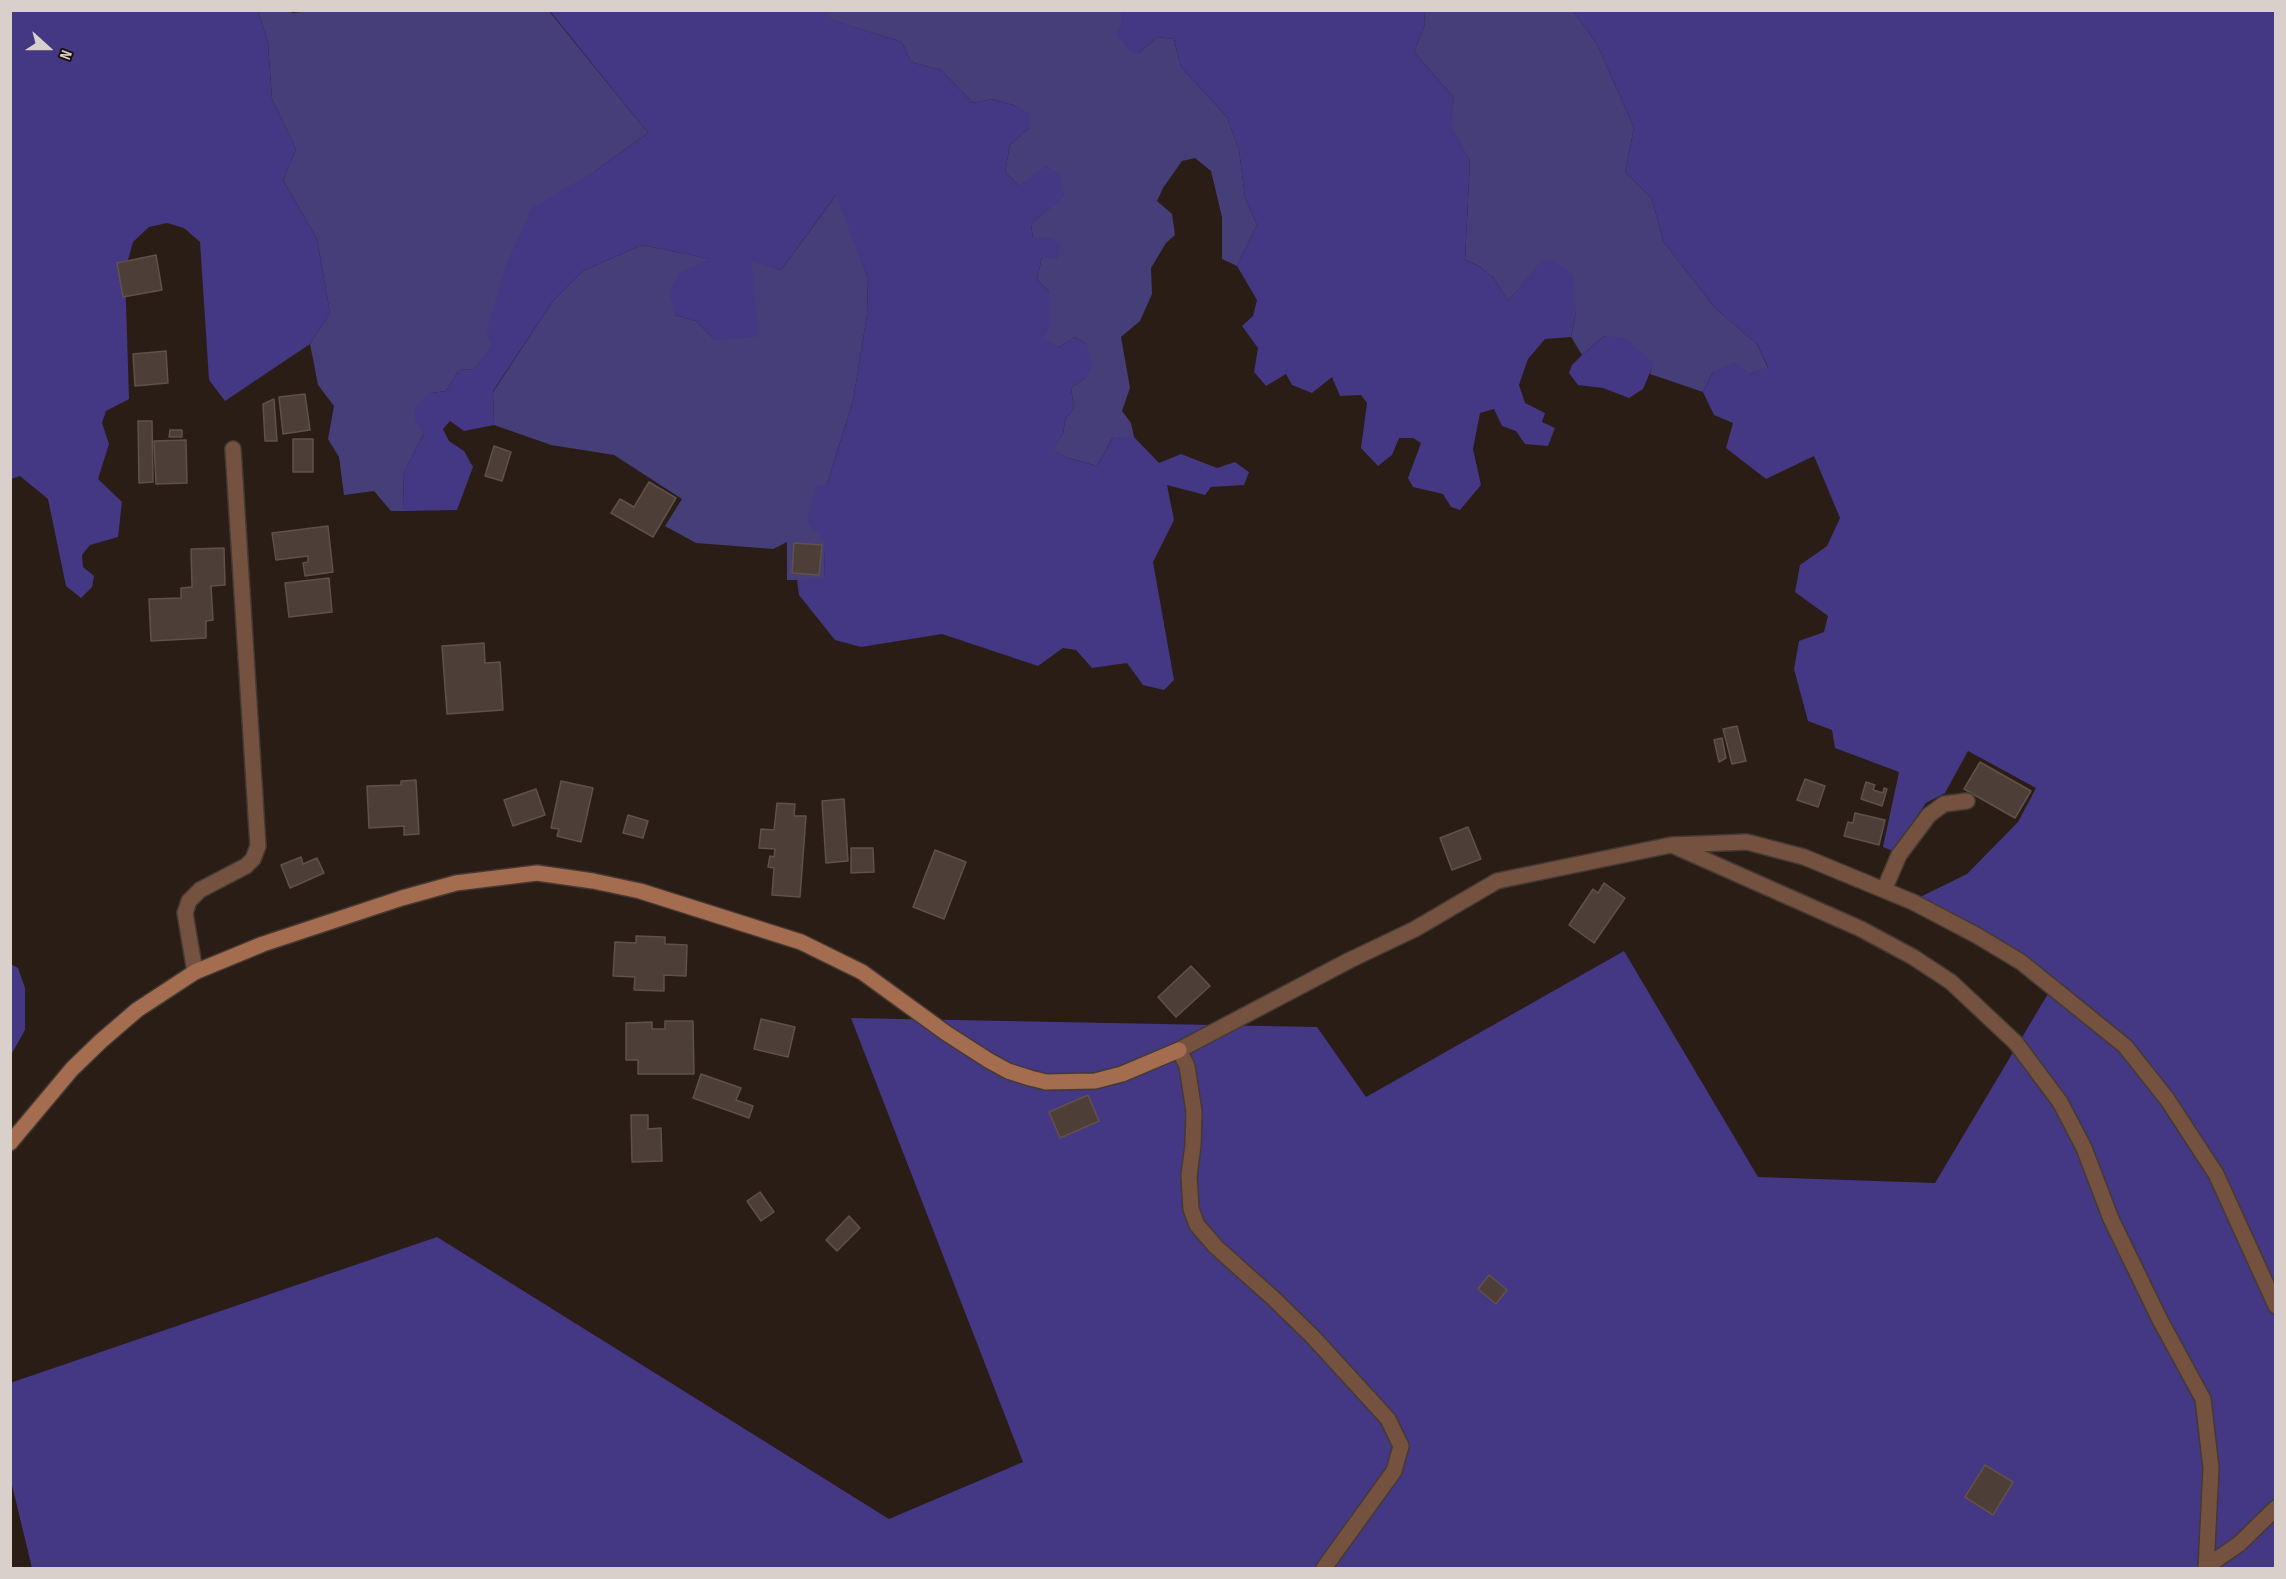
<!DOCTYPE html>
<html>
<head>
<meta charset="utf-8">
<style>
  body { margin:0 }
  #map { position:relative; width:2286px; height:1579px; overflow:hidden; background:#291d16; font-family:"Sofia Sans Condensed",sans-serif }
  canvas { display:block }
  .frame { position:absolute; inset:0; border:12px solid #d9d0cc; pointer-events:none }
  .north { position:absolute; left:18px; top:18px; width:60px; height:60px; -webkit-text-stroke:4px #1f130d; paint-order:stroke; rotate:111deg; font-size:16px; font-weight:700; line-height:24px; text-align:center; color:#d9d0cc }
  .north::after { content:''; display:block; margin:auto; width:21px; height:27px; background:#d9d0cc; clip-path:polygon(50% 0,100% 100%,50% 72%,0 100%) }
</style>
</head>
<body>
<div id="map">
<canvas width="2286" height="1579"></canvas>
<div class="frame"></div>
<div class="north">N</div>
</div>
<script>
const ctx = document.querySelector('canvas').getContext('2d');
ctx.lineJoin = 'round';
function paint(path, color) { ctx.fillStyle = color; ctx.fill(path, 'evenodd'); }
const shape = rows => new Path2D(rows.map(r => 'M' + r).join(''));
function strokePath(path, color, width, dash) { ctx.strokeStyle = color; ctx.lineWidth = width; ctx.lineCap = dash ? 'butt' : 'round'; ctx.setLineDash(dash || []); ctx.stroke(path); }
const green = shape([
  [315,10,549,11,648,133,595,171,494,344,474,369,459,370,446,391,431,393,424,433,403,474,404,511,391,511,374,491,344,495,339,457,328,439,334,406,318,385,310,344,330,313,317,239,283,180,296,149,272,99,268,43,258,11,287,11,293,13],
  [823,11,1121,11,1121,24,1139,53,1157,37,1174,39,1181,67,1227,117,1239,150,1245,198,1257,225,1237,266,1222,259,1222,217,1211,171,1195,158,1182,161,1163,188,1157,201,1172,214,1175,235,1166,243,1151,268,1152,294,1140,321,1121,337,1130,388,1122,411,1131,423,1134,437,1113,437,1097,466,1065,457,1052,449,1063,434,1065,420,1074,408,1071,388,1085,378,1086,344,1075,337,1058,348,1043,338,1049,292,1037,279,1042,257,1052,238,1033,238,1031,224,1057,202,1064,194,1019,186,1005,172,1010,145,1029,128,1017,106,991,99,973,103,941,70,911,62,902,42,832,20],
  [1424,11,1573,11,1597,44,1634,128,1625,172,1652,199,1663,241,1715,308,1757,344,1768,368,1750,374,1713,372,1703,392,1650,374,1653,363,1604,336,1582,355,1571,337,1576,313,1541,263,1508,301,1493,277,1479,266,1465,260,1470,161,1450,126,1454,98,1414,52,1425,24],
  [837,194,868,278,867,315,853,401,827,484,824,580,787,580,787,542,773,549,696,543,665,526,682,499,614,455,551,445,494,425,493,392,553,301,583,271,642,245,711,259,675,315,696,321,715,340,751,260,781,270]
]);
const forest = shape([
  [549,10,823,11,833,20,902,42,911,62,941,70,973,103,991,99,1017,106,1030,114,1029,128,1010,145,1005,172,1019,186,1046,166,1059,173,1064,194,1058,202,1031,224,1033,238,1052,238,1061,245,1057,259,1042,257,1037,279,1049,292,1050,326,1044,338,1058,348,1075,337,1086,344,1092,366,1085,378,1071,388,1074,408,1065,420,1063,434,1053,449,1065,457,1097,466,1113,437,1134,437,1159,463,1181,454,1217,468,1235,462,1249,472,1244,485,1211,487,1205,495,1167,485,1174,520,1153,562,1174,680,1164,690,1143,685,1127,663,1092,668,1076,650,1063,648,1038,666,942,634,861,647,835,640,799,595,797,580,824,579,825,542,807,521,815,488,827,484,853,401,867,314,868,278,836,195,781,270,751,261,759,336,715,340,696,321,675,315,670,293,679,273,710,259,642,245,583,271,553,301,493,391,494,425,464,431,450,421,443,429,449,441,464,451,473,467,457,510,404,511,403,474,424,433,415,421,415,405,431,393,446,391,459,370,474,369,493,344,486,332,508,261,532,208,595,171,648,133],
  [11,11,258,11,268,43,272,99,296,149,283,180,317,239,330,313,310,344,225,401,209,380,200,242,184,228,167,223,149,227,133,242,125,271,129,399,106,411,102,423,109,444,98,479,122,502,118,537,90,545,82,555,83,567,94,576,92,587,81,598,66,586,48,499,20,476,11,479],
  [1121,11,1424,11,1425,24,1414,52,1454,98,1451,126,1470,161,1465,260,1479,266,1493,277,1508,301,1541,262,1553,260,1573,275,1576,313,1571,337,1545,339,1528,359,1519,385,1525,403,1545,413,1542,422,1555,428,1548,446,1525,444,1516,431,1502,426,1494,409,1480,413,1473,449,1481,485,1460,510,1451,507,1443,494,1413,487,1408,478,1421,443,1413,438,1399,438,1392,455,1378,466,1361,448,1367,403,1361,395,1340,396,1332,377,1312,393,1292,385,1286,374,1266,386,1254,372,1258,348,1242,326,1253,316,1257,300,1237,266,1257,225,1245,198,1239,150,1227,117,1181,67,1174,39,1157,37,1139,53,1130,51,1116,35,1121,24],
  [1573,11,2275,11,2275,1568,32,1568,11,1481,10,1383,437,1237,889,1519,1023,1462,851,1018,1317,1027,1366,1097,1624,951,1758,1177,1935,1183,2055,982,1918,898,1967,874,2018,822,2036,788,1968,751,1945,793,1926,803,1893,851,1883,847,1899,772,1835,748,1832,730,1808,721,1794,669,1799,641,1824,632,1828,616,1795,592,1800,565,1827,546,1840,518,1814,456,1766,479,1726,448,1733,423,1714,415,1703,392,1713,372,1735,362,1750,374,1768,367,1757,344,1715,308,1663,241,1652,199,1625,172,1634,128,1597,44],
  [1604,336,1625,338,1654,363,1643,389,1629,398,1603,388,1578,385,1569,373,1572,365,1582,355],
  [11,964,18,968,25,988,25,1030,11,1055]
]);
const building = shape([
  [156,255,162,290,123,297,117,263,156,255],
  [166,351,168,383,135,386,133,354,166,351],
  [305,394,310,430,283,434,279,397,305,394],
  [274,399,277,441,265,441,263,404,274,399],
  [138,421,152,421,153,482,139,483,138,421],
  [170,430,182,430,182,437,169,437,170,430],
  [293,439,313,439,313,472,293,472,293,439],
  [186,440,187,483,156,484,154,441,186,440],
  [494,446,511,452,502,481,485,476,494,446],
  [649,482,676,498,653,537,611,513,620,499,634,507,649,482],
  [328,526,333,572,305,576,303,563,308,562,308,556,276,560,272,533,328,526],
  [794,543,822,545,819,575,792,573,794,543],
  [224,548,225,585,211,586,213,620,206,621,206,638,151,641,149,599,181,598,181,588,192,587,191,549,224,548],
  [329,578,332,612,289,617,285,583,329,578],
  [484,643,485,663,500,662,503,710,447,714,442,646,484,643],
  [1737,726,1746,761,1732,764,1723,729,1737,726],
  [1722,738,1726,758,1719,762,1714,740,1722,738],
  [1980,762,2031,791,2015,818,1964,789,1980,762],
  [1805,779,1825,786,1818,807,1797,800,1805,779],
  [416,780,419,834,404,835,404,826,369,828,367,786,401,785,401,781,416,780],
  [561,781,593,788,581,842,557,836,559,829,551,828,561,781],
  [1866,782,1875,785,1873,790,1883,793,1884,788,1887,789,1882,806,1861,799,1866,782],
  [536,789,545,815,513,826,504,800,536,789],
  [844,799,848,861,826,863,822,801,844,799],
  [777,803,795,804,794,816,806,816,800,897,772,895,774,868,768,867,770,856,774,857,775,849,759,848,761,829,774,830,777,803],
  [1855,813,1885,820,1879,845,1844,836,1848,822,1853,823,1855,813],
  [628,815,648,821,643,838,623,833,628,815],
  [1468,827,1481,859,1452,870,1440,838,1468,827],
  [851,848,873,848,874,872,851,873,851,848],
  [935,850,966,862,944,919,913,907,935,850],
  [301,857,303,864,317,858,324,873,290,888,281,865,301,857],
  [1604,883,1625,898,1594,943,1569,925,1593,889,1598,893,1604,883],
  [636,936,665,937,665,944,687,945,686,976,664,975,664,991,634,990,635,977,613,976,615,942,636,943,636,936],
  [1191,966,1210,986,1176,1017,1158,997,1191,966],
  [761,1019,795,1027,788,1057,754,1049,761,1019],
  [665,1021,693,1021,694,1074,638,1074,638,1060,626,1060,626,1023,652,1022,652,1029,665,1029,665,1021],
  [701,1074,741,1088,736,1100,753,1106,749,1118,693,1098,701,1074],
  [1088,1095,1099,1121,1060,1138,1049,1112,1088,1095],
  [631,1115,648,1115,648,1129,661,1128,662,1161,632,1162,631,1115],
  [760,1192,774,1212,761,1221,747,1201,760,1192],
  [849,1216,860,1228,837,1251,826,1240,849,1216],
  [1489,1275,1507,1290,1496,1304,1478,1289,1489,1275],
  [1985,1465,2013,1482,1993,1515,1965,1497,1985,1465]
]);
const street = shape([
  [1674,846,1861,929,1913,957,1951,982,2016,1043,2060,1102,2084,1148,2111,1219,2160,1320,2203,1399,2211,1468,2206,1568],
  [1884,890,1899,855,1929,815,1944,804,1967,801],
  [195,972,185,913,189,901,200,890,246,866,253,859,258,846,233,449],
  [2207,1566,2239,1544,2276,1508],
  [1324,1568,1394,1471,1401,1446,1388,1419,1313,1337,1273,1298,1216,1247,1197,1225,1191,1209,1189,1176,1193,1145,1194,1112,1187,1066,1179,1050,1350,960,1415,929,1497,881,1671,845,1747,842,1804,857,1913,902,1976,935,2021,962,2125,1046,2167,1099,2216,1174,2276,1306]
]);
const secondary = shape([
  [10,1143,72,1069,101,1041,137,1010,195,972,263,944,402,898,456,883,537,873,593,881,640,891,801,942,862,972,946,1033,988,1060,1008,1071,1030,1078,1046,1082,1095,1081,1122,1074,1179,1050]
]);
paint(green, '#453e78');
paint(forest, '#443783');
paint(building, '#4d3f38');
strokePath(building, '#60514a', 1.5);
strokePath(street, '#453a33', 18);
strokePath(secondary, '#453a33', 18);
strokePath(street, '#755240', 15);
strokePath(secondary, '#a56d50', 15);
</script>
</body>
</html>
